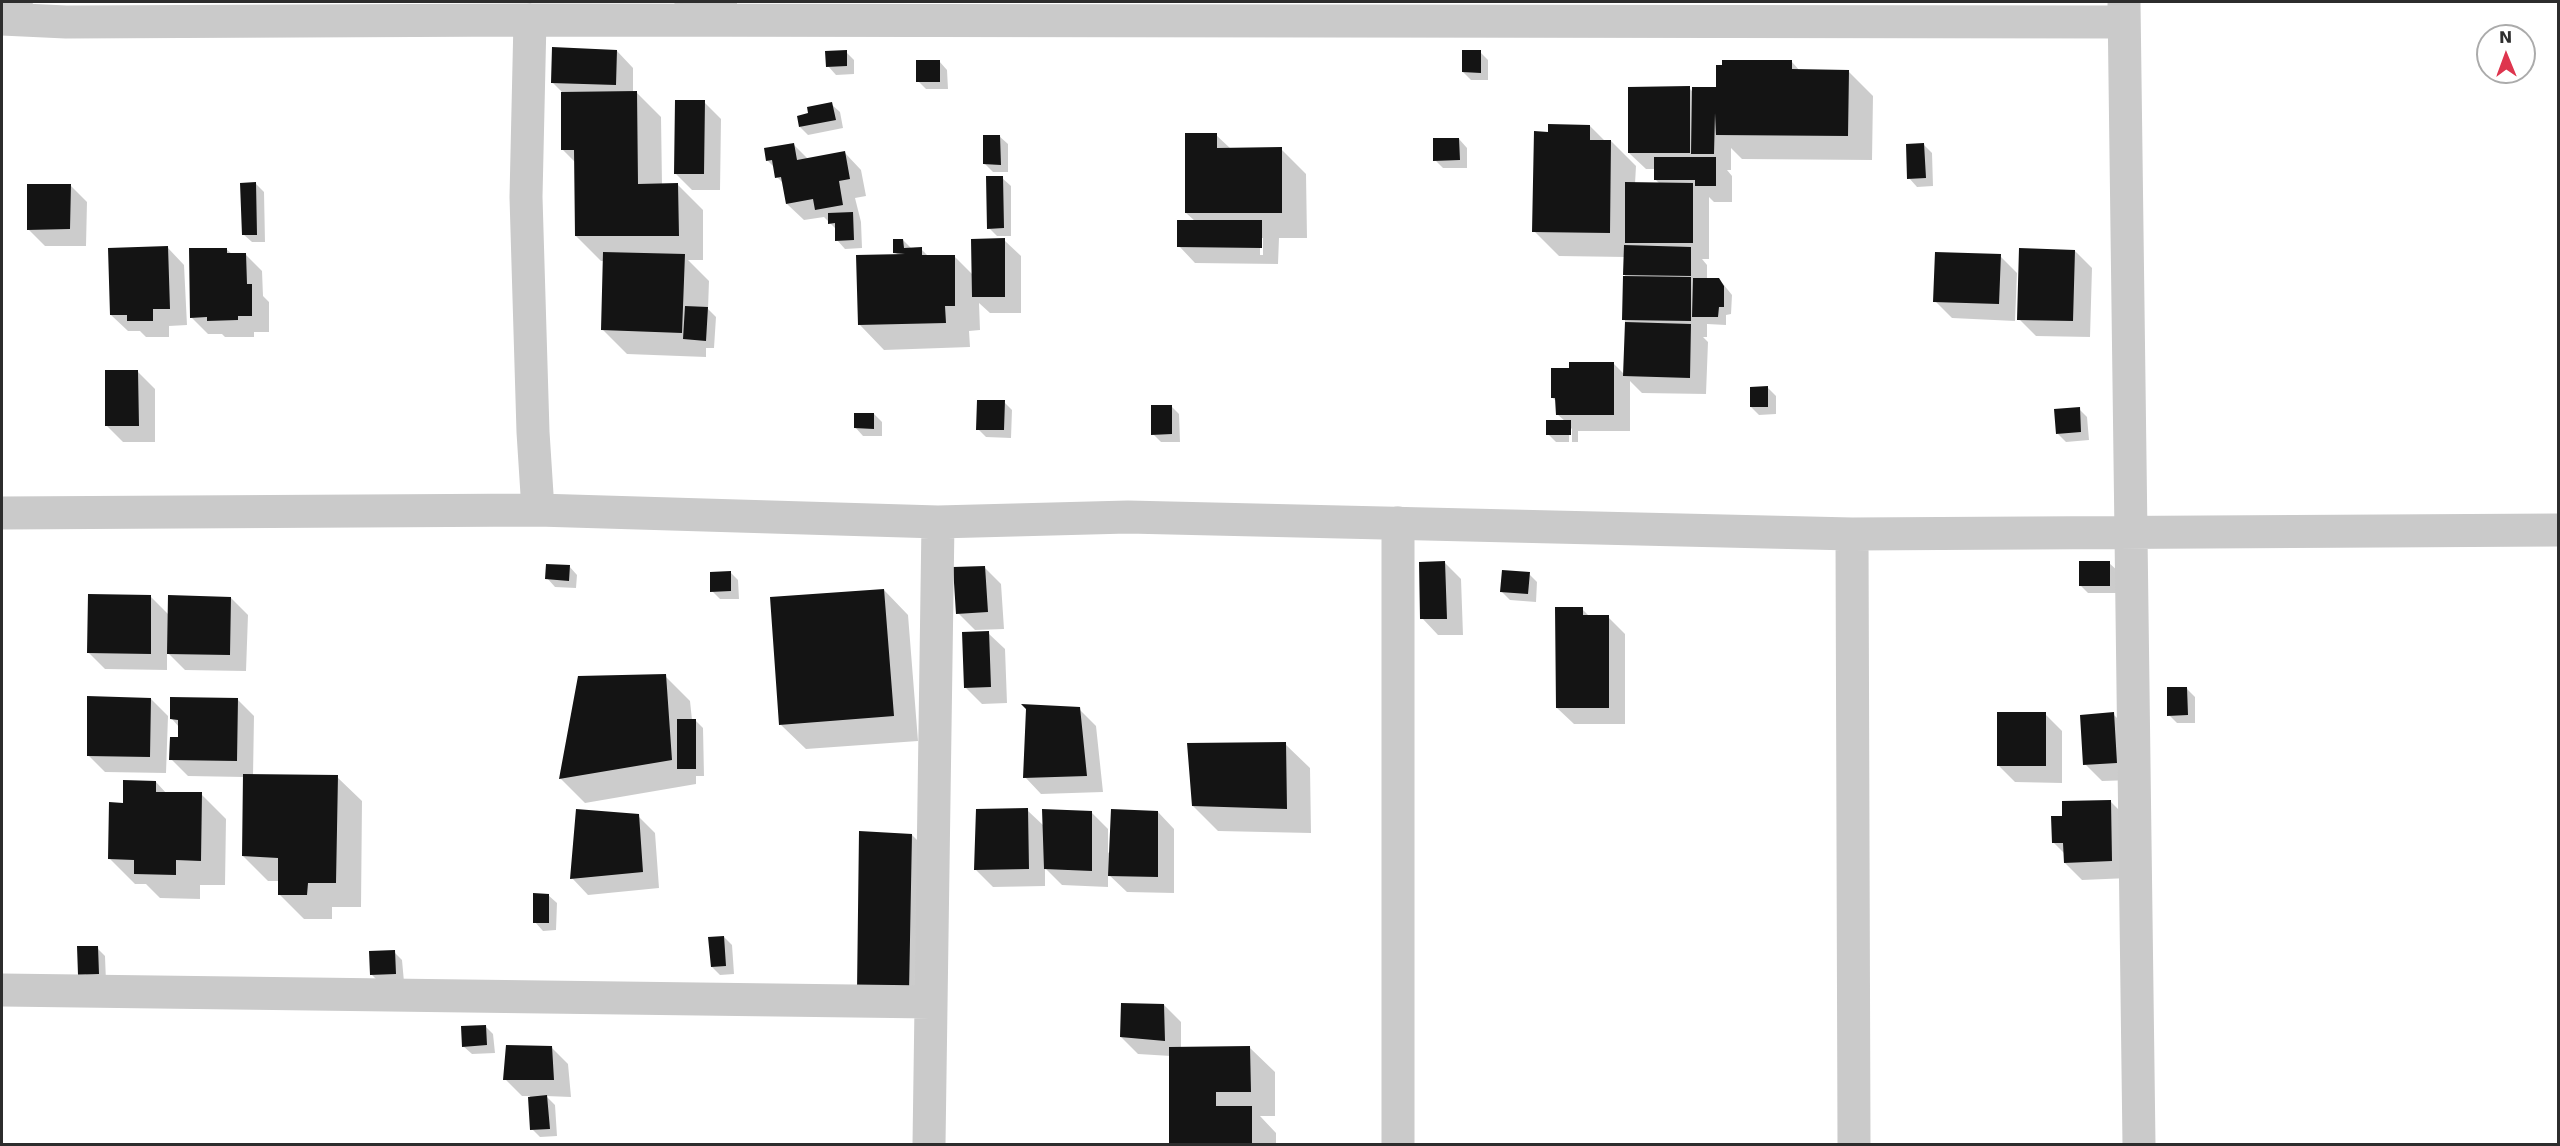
<!DOCTYPE html>
<html>
<head>
<meta charset="utf-8">
<style>
  body { margin:0 }
  #map { position:relative; width:2560px; height:1146px; overflow:hidden; background:#fff; font-family:"DejaVu Sans",sans-serif }
  canvas { display:block }
  .frame { position:absolute; inset:0; border:3px solid #2d2d2d; pointer-events:none }
  .north { position:absolute; left:2476px; top:24px; width:60px; height:60px; box-sizing:border-box; background:#fff; border:2px solid #ababab; border-radius:50%; rotate:359deg; font-size:16px; font-weight:700; line-height:24px; text-align:center; color:#2d2d2d }
  .north::after { content:''; display:block; margin:auto; width:21px; height:27px; background:#de354e; clip-path:polygon(50% 0,100% 100%,50% 72%,0 100%) }
</style>
</head>
<body>
<div id="map">
<canvas width="2560" height="1146"></canvas>
<div class="frame"></div>
<div class="north">N</div>
</div>
<script>
const ctx = document.querySelector('canvas').getContext('2d');
ctx.lineJoin = 'round';
function paint(path, color) { ctx.fillStyle = color; ctx.fill(path, 'evenodd'); }
const shape = rows => new Path2D(rows.map(r => 'M' + r).join(''));
function strokePath(path, color, width, dash) { ctx.strokeStyle = color; ctx.lineWidth = width; ctx.lineCap = dash ? 'butt' : 'round'; ctx.setLineDash(dash || []); ctx.stroke(path); }
const shadow = shape([
  [2,2,33,2,32,9,2,9],
  [567,2,626,2,626,3,569,3],
  [673,2,737,2,737,8,679,8],
  [617,51,633,68,633,92,636,92,661,117,662,185,678,185,703,210,703,260,688,260,709,281,708,309,716,317,714,348,706,348,706,357,627,354,602,329,605,261,601,261,576,236,575,162,563,150,562,92,553,83],
  [846,52,854,60,854,74,836,75,828,66],
  [1480,52,1488,60,1488,80,1471,80,1463,72],
  [939,61,947,70,948,89,926,89,918,81],
  [1792,62,1800,71,1848,71,1873,96,1872,160,1742,159,1731,148,1731,170,1727,170,1732,176,1732,202,1714,202,1709,197,1709,259,1702,259,1707,265,1707,279,1719,279,1732,295,1731,314,1726,315,1726,325,1707,324,1707,337,1703,337,1708,342,1706,394,1642,393,1630,381,1630,431,1578,431,1578,442,1572,442,1572,429,1569,426,1569,442,1556,442,1548,434,1565,421,1557,414,1557,402,1553,398,1570,370,1613,363,1625,375,1625,257,1559,256,1534,231,1550,133,1590,126,1605,141,1611,141,1636,166,1635,184,1660,184,1655,179,1655,169,1646,169,1629,153,1689,88,1693,92,1715,89],
  [704,102,721,119,720,190,692,190,675,173],
  [831,104,840,112,843,128,808,135,800,127],
  [1216,135,1231,149,1281,149,1306,174,1307,238,1279,238,1278,264,1195,263,1179,246,1195,221,1186,213],
  [1260,238,1263,238,1263,255,1260,255],
  [999,136,1008,144,1008,172,993,172,985,164],
  [1459,139,1467,148,1467,168,1443,168,1435,160],
  [793,144,809,160,845,153,861,170,866,196,855,198,861,222,862,248,845,249,837,240,836,229,824,217,804,220,787,204,784,184,777,177,775,168,767,160],
  [1924,145,1932,153,1933,186,1917,187,1909,178],
  [1002,178,1011,186,1011,236,997,236,989,228],
  [256,184,264,192,265,242,252,242,243,234],
  [70,185,87,202,86,246,45,246,28,229],
  [903,240,912,249,921,249,929,257,954,256,973,275,1004,240,1021,256,1021,313,990,313,979,303,980,330,969,331,970,347,884,350,860,325,899,256,895,252],
  [168,248,184,265,187,325,169,326,169,337,146,337,140,331,128,331,111,315],
  [226,249,232,254,246,255,262,271,263,296,269,302,269,332,254,332,254,337,225,337,222,334,208,334,191,317],
  [2075,251,2092,268,2090,337,2036,336,2019,319],
  [2000,256,2017,273,2015,321,1952,318,1935,301],
  [138,372,155,389,155,442,123,442,107,426],
  [1768,388,1776,396,1776,414,1759,415,1751,407],
  [1004,402,1012,410,1011,438,986,437,978,429],
  [1171,406,1179,414,1180,442,1161,442,1153,434],
  [2079,409,2087,417,2089,440,2066,442,2058,434],
  [874,414,882,422,882,436,863,436,855,427],
  [1444,562,1461,579,1463,635,1438,635,1422,618],
  [2109,563,2118,571,2117,593,2088,593,2080,585],
  [569,566,577,575,576,588,555,587,547,578],
  [984,567,1001,584,1004,629,975,630,958,613],
  [730,572,738,580,739,599,720,599,712,591],
  [1529,574,1537,582,1536,602,1510,600,1501,591],
  [884,590,908,615,918,741,806,749,781,725],
  [151,597,169,615,231,598,248,615,246,671,185,670,167,652,167,670,105,669,88,652],
  [1582,609,1590,617,1608,617,1625,634,1625,724,1574,724,1557,708],
  [988,633,1005,649,1007,703,982,704,965,687],
  [665,676,690,701,692,720,695,720,703,728,704,776,696,776,696,784,585,803,560,778],
  [2187,689,2195,697,2195,723,2177,723,2169,715],
  [151,699,168,716,166,773,105,772,88,755],
  [237,699,254,716,253,776,337,777,362,801,361,907,332,907,332,919,304,919,279,894,279,881,268,881,243,856,244,777,188,776,171,759,179,738,179,727,172,719],
  [1079,709,1096,726,1103,792,1041,794,1025,777],
  [2045,714,2062,731,2062,783,2015,782,1998,765],
  [2113,714,2130,731,2133,780,2102,781,2085,764],
  [1285,744,1310,768,1311,833,1218,831,1193,806],
  [156,782,167,794,201,794,226,819,225,885,200,885,200,899,160,898,146,884,135,884,110,859,124,804],
  [2110,801,2127,818,2129,878,2082,880,2065,863,2065,854,2053,842,2064,818],
  [1027,810,1044,826,1091,812,1108,829,1108,853,1158,812,1174,829,1174,893,1127,892,1108,874,1108,887,1062,885,1045,868,1045,886,993,887,976,870],
  [638,816,655,833,659,888,588,895,572,878],
  [912,835,937,860,933,1016,884,1016],
  [548,895,557,903,556,930,543,931,535,922],
  [724,937,732,945,734,974,720,975,712,967],
  [79,948,97,948,105,956,106,982,88,982],
  [394,952,402,960,404,982,380,983,372,975],
  [1164,1005,1181,1022,1181,1048,1250,1048,1275,1072,1275,1116,1260,1116,1276,1133,1276,1144,1171,1144,1171,1056,1138,1054,1121,1037],
  [485,1026,493,1034,495,1053,472,1054,463,1046],
  [551,1047,568,1064,571,1097,546,1096,555,1105,557,1136,540,1137,532,1129,530,1096,522,1096,505,1079]
]);
const building = shape([
  [552,47,617,50,616,85,551,83],
  [847,50,847,66,826,67,825,51],
  [1462,50,1481,50,1481,73,1462,72],
  [916,60,940,60,940,82,916,82],
  [1722,60,1792,60,1792,69,1849,70,1848,136,1716,135,1715,113,1714,154,1691,154,1692,87,1716,87,1716,65,1722,65],
  [1690,86,1690,153,1628,153,1628,87],
  [637,91,638,184,678,183,679,236,575,236,574,150,561,150,561,92],
  [675,100,705,100,704,174,674,174],
  [832,102,836,120,799,127,797,116,808,113,807,107],
  [1548,124,1590,125,1590,140,1611,140,1610,233,1532,232,1534,131,1548,132],
  [1185,133,1217,133,1217,148,1282,147,1282,213,1185,213],
  [983,135,1000,135,1001,165,983,164],
  [1433,138,1459,138,1460,160,1433,161],
  [794,143,797,160,845,151,850,179,839,181,843,205,815,210,813,199,786,204,781,177,775,178,772,160,766,161,764,148],
  [1924,143,1926,178,1907,179,1906,144],
  [1654,157,1716,157,1716,186,1695,186,1695,180,1654,180],
  [986,176,1003,176,1004,228,987,229],
  [256,182,257,235,242,235,240,183],
  [1625,182,1693,183,1693,243,1625,243],
  [27,184,71,184,70,229,27,230],
  [853,212,854,240,835,241,835,223,828,224,828,213],
  [1177,220,1262,220,1262,248,1177,247],
  [1005,238,1005,297,972,297,971,239],
  [893,239,903,239,904,248,922,247,922,255,955,255,955,306,945,306,946,323,858,325,856,255,905,254,893,253],
  [1624,245,1691,247,1691,276,1623,275],
  [168,246,170,309,153,309,153,321,127,321,127,315,110,315,108,248],
  [189,248,227,248,227,253,246,253,247,284,252,284,252,316,238,316,238,320,207,321,207,317,190,318],
  [2019,248,2075,250,2073,321,2017,320],
  [603,252,685,254,682,333,601,330],
  [1935,252,2001,254,1999,304,1933,302],
  [1623,276,1691,277,1691,321,1622,320],
  [1693,278,1719,278,1724,286,1724,307,1719,307,1718,317,1692,317],
  [685,306,708,307,706,341,683,339],
  [1625,322,1691,324,1690,378,1623,376],
  [1569,362,1614,362,1614,415,1556,415,1555,398,1551,398,1551,368,1569,368],
  [105,370,138,370,139,426,105,426],
  [1768,386,1768,407,1750,407,1750,387],
  [977,400,1005,400,1004,430,976,430],
  [1151,405,1172,405,1172,434,1151,435],
  [2080,407,2081,432,2056,434,2054,409],
  [854,413,874,413,874,429,854,428],
  [1546,420,1571,420,1571,435,1546,435],
  [1445,561,1447,619,1420,619,1419,562],
  [2079,561,2110,561,2110,586,2079,586],
  [546,564,570,565,569,581,545,579],
  [985,566,988,612,956,614,953,567],
  [1502,570,1530,572,1528,594,1500,592],
  [731,571,731,591,710,592,710,572],
  [884,589,894,716,779,725,770,597],
  [88,594,151,595,151,654,87,653],
  [168,595,231,597,230,655,167,654],
  [1555,607,1583,607,1583,615,1609,615,1609,708,1556,708],
  [989,631,991,687,964,688,962,632],
  [666,674,672,760,559,779,578,676],
  [2167,687,2187,687,2188,715,2167,716],
  [87,696,151,698,150,757,87,756],
  [170,697,238,698,237,761,169,760,170,737,178,737,178,720,170,719],
  [1021,704,1080,707,1087,776,1023,778,1026,709],
  [1997,712,2046,712,2046,766,1997,766],
  [2114,712,2117,763,2083,765,2080,715],
  [677,719,696,719,696,769,677,769],
  [1286,742,1287,809,1192,806,1187,743],
  [243,774,338,775,336,883,308,883,307,895,278,895,278,858,242,856],
  [123,780,156,781,156,792,202,792,201,861,176,860,176,875,134,874,134,860,108,859,109,802,123,803],
  [2111,800,2112,861,2064,863,2063,843,2052,843,2051,816,2062,816,2062,801],
  [1028,808,1029,869,974,870,976,809],
  [576,809,639,814,643,872,570,879],
  [1042,809,1092,811,1092,871,1044,869],
  [1111,809,1158,811,1158,877,1108,876],
  [859,831,912,834,909,992,857,991],
  [533,893,549,894,549,923,533,923],
  [724,936,726,966,711,967,708,937],
  [77,946,98,946,99,974,78,975],
  [395,950,396,974,370,975,369,951],
  [1121,1003,1164,1004,1165,1041,1120,1037],
  [486,1025,487,1045,462,1047,461,1026],
  [506,1045,552,1046,554,1080,503,1080],
  [1250,1046,1251,1092,1216,1092,1216,1106,1252,1106,1252,1144,1169,1144,1169,1047],
  [547,1095,550,1129,530,1130,528,1097]
]);
const minor = shape([
  [2124,2,2139,1144],
  [2,19,66,22,530,20,2124,22],
  [530,20,526,197,533,432,538,510],
  [2,513,538,510,938,522,1128,517,1852,534,2558,530],
  [1398,523,1398,1144],
  [1852,534,1854,1144],
  [2,990,931,1002],
  [929,1144,938,522]
]);
paint(shadow, '#0003');
paint(building, '#141414');
strokePath(minor, '#cacaca', 33);
</script>
</body>
</html>
